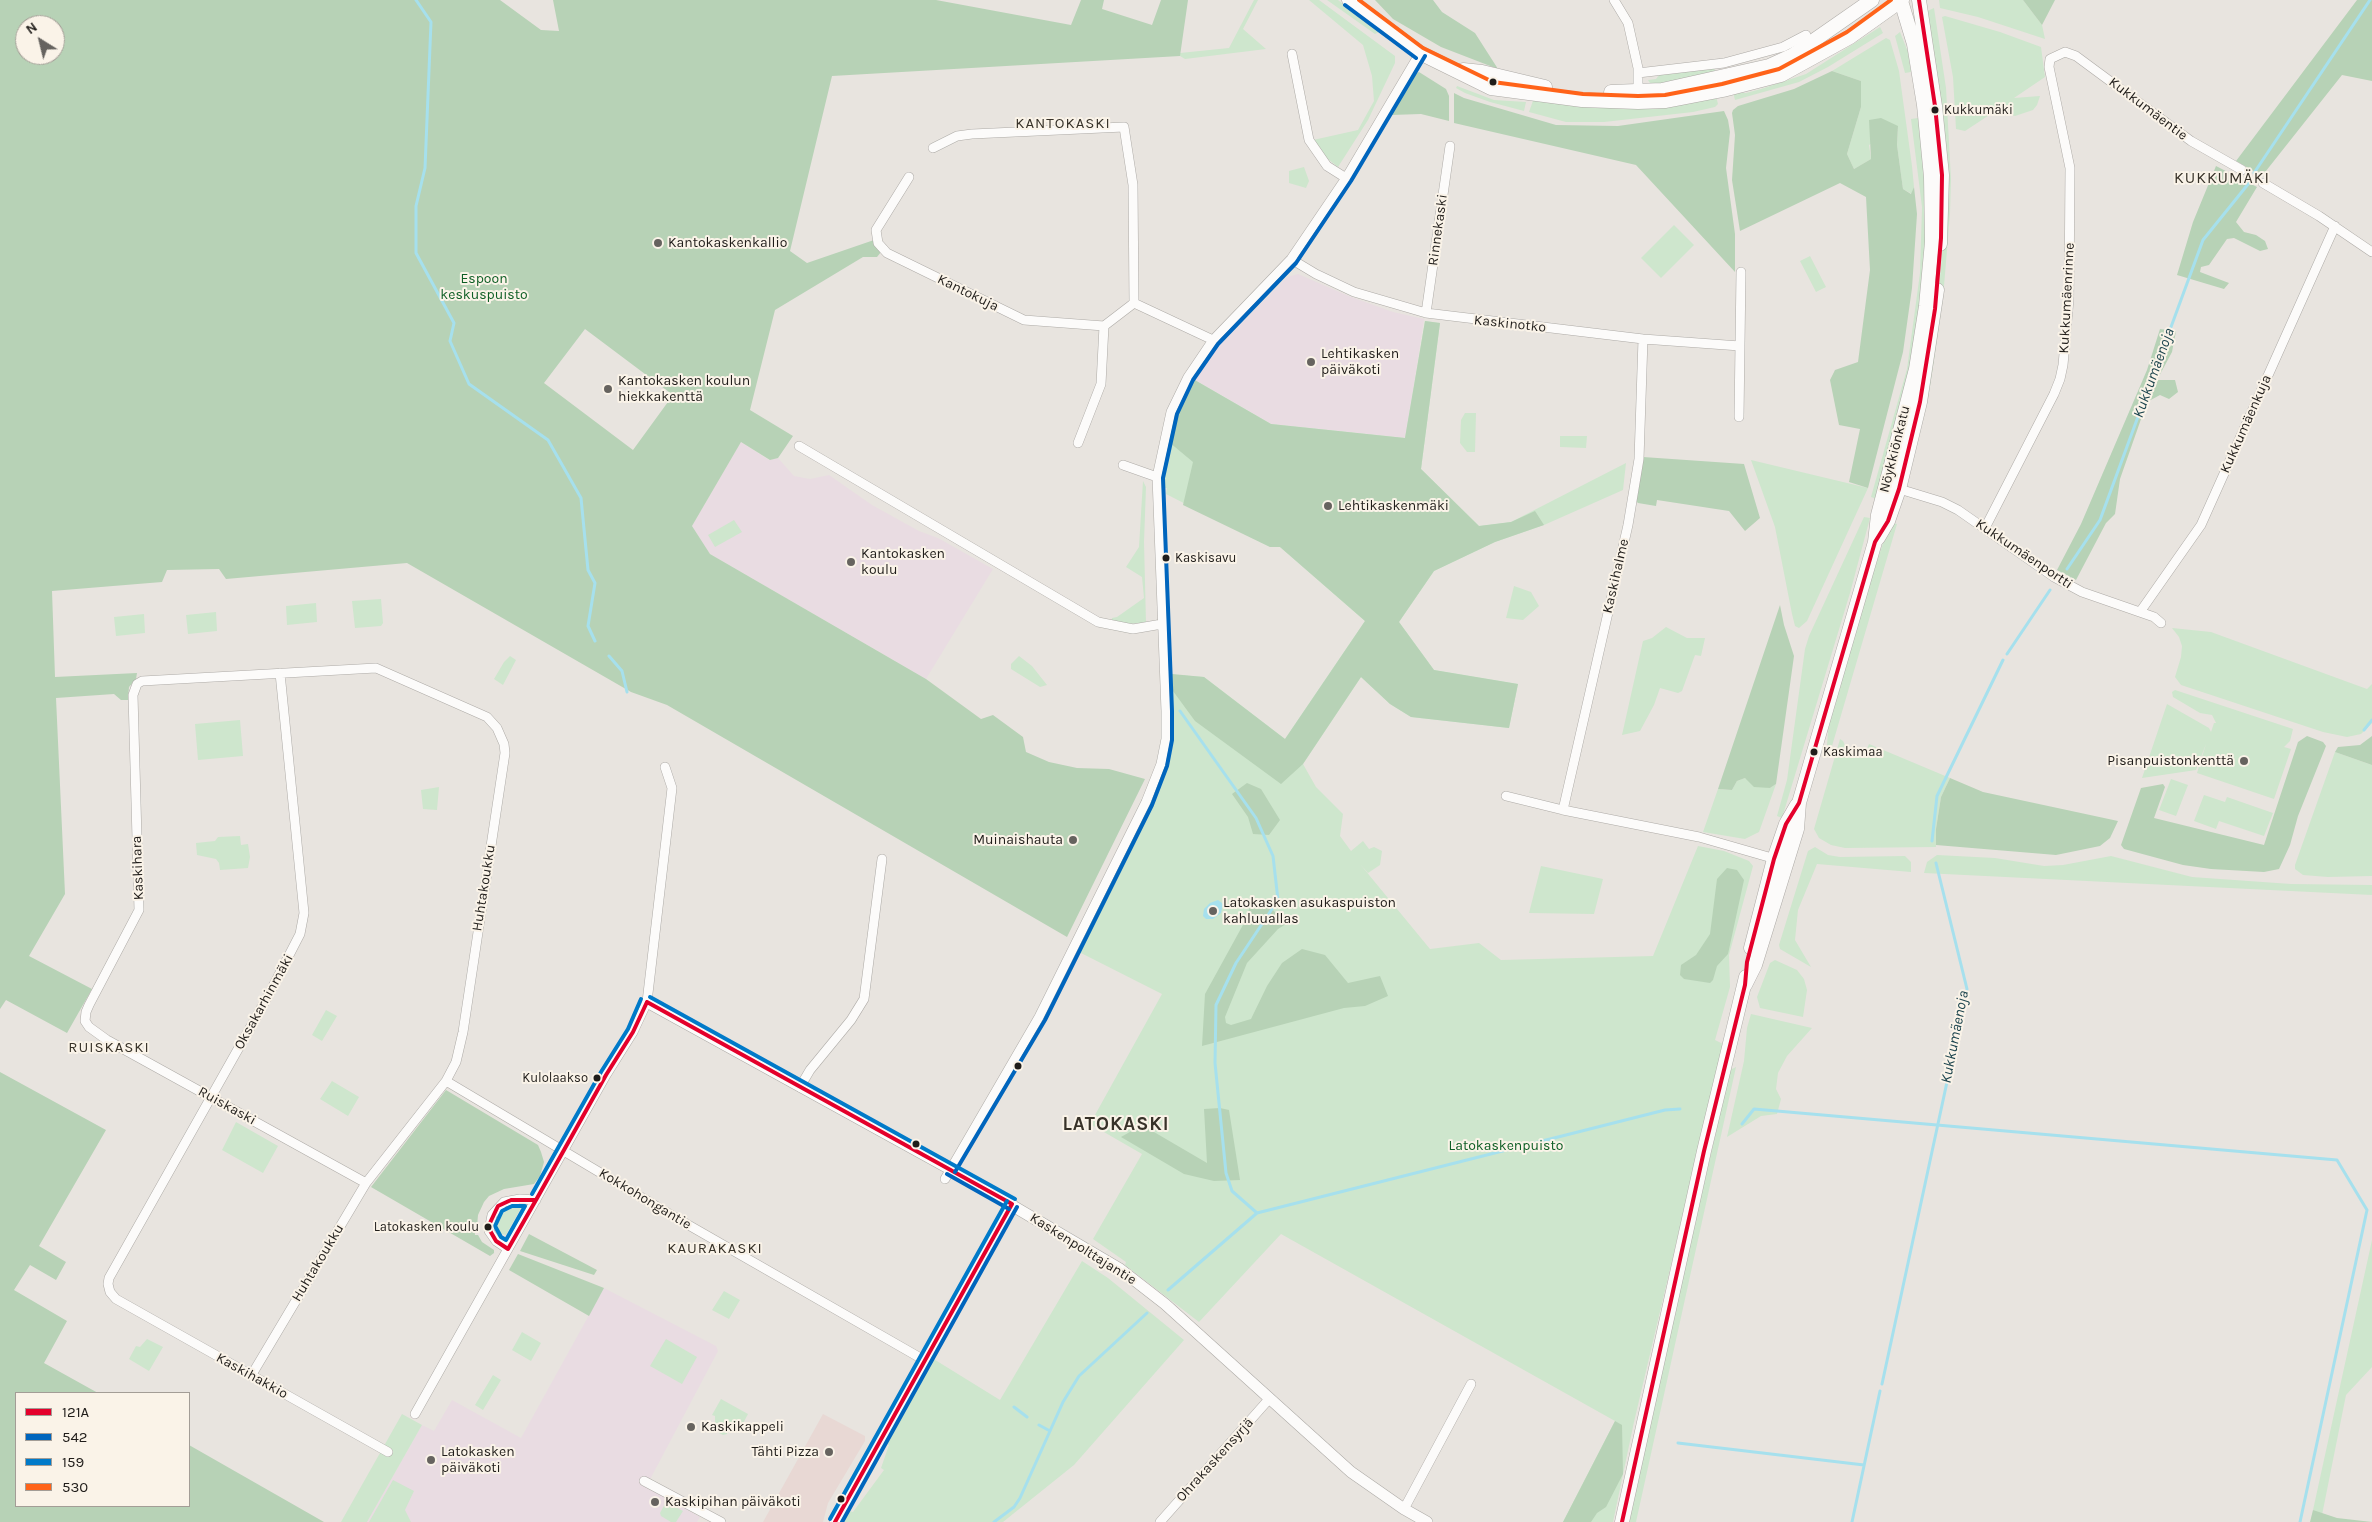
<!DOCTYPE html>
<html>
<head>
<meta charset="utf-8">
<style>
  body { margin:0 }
  #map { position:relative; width:2372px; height:1522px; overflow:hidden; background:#e8e4df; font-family:Karla,sans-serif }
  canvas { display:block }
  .legend { position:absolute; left:15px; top:1392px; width:175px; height:115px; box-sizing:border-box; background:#faf3e8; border:1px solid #a39d96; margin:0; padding:6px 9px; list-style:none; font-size:15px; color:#201d1a }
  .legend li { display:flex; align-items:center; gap:10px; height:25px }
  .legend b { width:25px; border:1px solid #a39d96 }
  .north { position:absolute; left:15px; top:15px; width:50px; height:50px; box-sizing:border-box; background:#faf3e8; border:1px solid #a39d96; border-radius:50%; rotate:324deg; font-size:14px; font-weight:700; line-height:20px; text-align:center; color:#201d1a }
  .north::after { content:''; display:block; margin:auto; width:18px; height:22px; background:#66635f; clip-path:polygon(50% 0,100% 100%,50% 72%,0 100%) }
</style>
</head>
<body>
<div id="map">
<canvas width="2372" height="1522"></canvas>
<ul class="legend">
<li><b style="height:6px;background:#e4002b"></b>121A</li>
<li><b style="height:6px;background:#0065bd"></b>542</li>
<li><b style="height:6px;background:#007ac9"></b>159</li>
<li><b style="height:6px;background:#ff6319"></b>530</li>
</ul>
<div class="north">N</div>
</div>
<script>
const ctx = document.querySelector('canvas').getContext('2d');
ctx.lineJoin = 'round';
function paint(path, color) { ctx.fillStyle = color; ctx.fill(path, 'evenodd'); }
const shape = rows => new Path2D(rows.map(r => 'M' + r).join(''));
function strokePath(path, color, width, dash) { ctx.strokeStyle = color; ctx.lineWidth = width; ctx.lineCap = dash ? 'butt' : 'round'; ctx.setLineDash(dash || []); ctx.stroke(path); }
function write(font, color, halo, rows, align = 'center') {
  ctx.font = font + ' Karla,sans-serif'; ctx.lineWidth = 4; ctx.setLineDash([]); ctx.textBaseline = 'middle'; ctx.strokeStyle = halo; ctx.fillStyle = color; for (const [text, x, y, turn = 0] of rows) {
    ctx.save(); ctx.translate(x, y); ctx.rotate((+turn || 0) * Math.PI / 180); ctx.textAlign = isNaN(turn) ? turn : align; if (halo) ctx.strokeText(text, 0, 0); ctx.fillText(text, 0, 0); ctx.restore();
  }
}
const commercial = shape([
  [823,1414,865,1436,865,1441,828,1503,823,1522,763,1522]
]);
const education = shape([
  [1298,274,1351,297,1393,312,1424,319,1406,438,1271,424,1193,379,1216,343,1220,345,1287,277],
  [741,442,769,460,778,458,794,476,810,479,829,475,872,505,919,531,938,538,993,569,926,679,710,554,692,526],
  [604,1288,716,1346,718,1351,646,1487,700,1517,697,1522,367,1522,422,1425,434,1431,452,1400,521,1438]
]);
const green = shape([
  [1254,0,1258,0,1243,29,1266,49,1185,59,1180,56,1180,53,1229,48],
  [1309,0,1319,0,1395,56,1395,63,1368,120,1338,167,1320,153,1313,140,1358,130,1374,101,1372,76,1363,45],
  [1327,0,1338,0,1379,32,1375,34],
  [1939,0,2023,0,2042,25,2045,39,1978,17,1940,8],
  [1934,8,1946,88,1951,179,1950,214,1943,298,1933,367,1928,399,1910,473,1906,470,1937,314,1943,243,1925,12],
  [1945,16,2000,32,2041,47,2045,77,2014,98,2040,96,2037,105,2033,110,2015,116,2001,112,2003,106,1965,131,1956,129,1953,77,1942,17],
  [1880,27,1883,33,1828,67,1799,82,1735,100,1733,92,1746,93,1761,89,1806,74],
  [1900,32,1908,52,1911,72,1905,73,1895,36],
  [1886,38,1890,40,1899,71,1912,166,1914,187,1912,194,1903,189,1897,145,1898,126,1869,145,1871,159,1854,169,1847,154,1861,107,1861,81,1832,71],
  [1714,68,1717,76,1651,85,1648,80,1656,79,1660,74],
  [1457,86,1494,100,1526,102,1524,111,1490,102,1465,93,1456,88],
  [1716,96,1718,104,1715,107,1693,112,1604,122,1566,122,1529,112,1534,98],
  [1918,118,1925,162,1925,251,1914,353,1877,499,1871,497,1907,369,1920,273,1922,207,1911,119],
  [1304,167,1309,181,1306,188,1289,183,1289,171],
  [1674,225,1694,245,1661,278,1641,258],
  [1810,256,1826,287,1816,292,1800,261],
  [1425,321,1440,323,1421,469,1479,526,1511,522,1626,463,1623,490,1544,525,1495,542,1434,571,1399,622,1434,670,1518,684,1509,728,1411,717,1390,704,1361,677,1303,764,1316,787,1343,814,1340,836,1351,851,1363,841,1369,849,1374,847,1382,851,1380,865,1368,873,1360,864,1430,949,1479,943,1501,960,1653,956,1698,846,1724,851,1749,861,1753,866,1729,955,1730,987,1715,1040,1723,1044,1634,1422,1613,1522,1563,1522,1615,1421,1281,1234,1199,1322,1125,1265,1126,1262,1093,1239,1142,1154,1090,1124,1162,994,1079,952,1085,940,1086,932,1155,794,1163,769,1167,674,1204,677,1285,739,1365,621,1280,547,1270,547,1166,494,1167,488,1163,488,1165,468,1169,442,1177,415,1193,379,1271,424,1405,438],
  [1465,413,1476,413,1475,452,1467,452,1460,443,1461,420],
  [1560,436,1587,436,1586,448,1560,447],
  [1751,460,1868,488,1807,621,1799,628,1795,626,1792,614,1775,527],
  [1143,481,1146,487,1144,542,1146,623,1121,624,1112,622,1112,618,1117,617,1144,598,1142,577,1126,567,1139,547],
  [1864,517,1870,518,1850,593,1782,818,1777,816,1787,780,1805,649,1809,636],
  [734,520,742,532,715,547,708,535],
  [1890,522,1897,524,1832,746,1827,745,1829,719,1865,597],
  [1514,586,1531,592,1539,606,1523,620,1506,618],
  [381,599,383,623,381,626,355,628,352,601],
  [316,603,317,622,287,625,286,606],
  [216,612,217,631,188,634,186,615],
  [144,614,145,633,116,636,114,617],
  [1666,627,1687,638,1705,638,1701,656,1695,655,1682,691,1678,693,1660,688,1654,705,1640,731,1622,735,1643,641,1652,638],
  [2172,628,2211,632,2367,689,2372,684,2372,723,2361,734,2347,737,2323,732,2181,685,2175,677,2181,657,2182,646,2179,637],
  [510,656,516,660,503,685,494,679,504,662],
  [1019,656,1032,666,1047,685,1040,687,1011,669,1011,664],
  [2175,690,2293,729,2290,741,2284,747,2291,749,2274,799,2197,773,2206,744,2196,770,2142,778,2167,704,2209,728,2211,732,2214,723,2216,723,2212,715,2200,713,2173,697,2172,692],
  [240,720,243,756,198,760,195,724],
  [1840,739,1843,741,1849,753,1863,758,1869,744,1950,778,1941,797,1936,829,1936,847,1845,848,1831,845,1819,838,1814,829],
  [2335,752,2372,765,2372,876,2328,877,2303,875,2295,869,2295,865],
  [1745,778,1770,788,1776,784,1759,832,1745,839,1703,832,1718,789,1732,790,1737,781],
  [2171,779,2188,785,2176,816,2159,810],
  [439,787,437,810,423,809,421,790],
  [2204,795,2225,802,2227,797,2273,813,2264,836,2219,821,2216,829,2194,821],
  [240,836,241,845,248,844,250,857,248,868,220,870,219,863,216,859,197,855,196,843,215,841,218,837],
  [1815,847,1828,855,1840,857,1905,856,1911,862,1911,872,1817,864,1798,910,1795,940,1811,967,1780,949,1779,945,1808,851],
  [1937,855,1995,858,2044,866,2063,865,2111,856,2192,877,2291,884,2372,885,2372,895,1924,873,1927,862],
  [1541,866,1603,879,1594,914,1529,913],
  [1775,960,1797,970,1804,979,1807,990,1803,1017,1760,1008,1757,997,1770,963],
  [326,1010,337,1016,322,1041,312,1035],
  [1751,1014,1812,1028,1787,1056,1778,1073,1776,1089,1781,1099,1777,1114,1761,1116,1727,1137,1744,1061,1747,1028],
  [1736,1067,1636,1522,1627,1522,1730,1070],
  [332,1081,359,1097,348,1116,320,1099],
  [236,1122,278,1146,263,1173,222,1150],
  [516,1206,521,1208,506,1235,497,1233,495,1226,502,1214,512,1207],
  [2372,1240,2372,1367,2346,1395,2322,1515,2313,1510],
  [1082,1261,1108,1278,1184,1340,1074,1465,1003,1522,843,1522,849,1511,853,1512,884,1470,881,1468,889,1445,886,1443,887,1437,932,1358,1000,1400],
  [724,1291,740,1300,729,1319,712,1310],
  [522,1332,541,1343,531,1361,512,1350],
  [147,1339,163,1347,149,1371,129,1359,136,1346,140,1347],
  [666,1339,697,1357,682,1384,650,1366],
  [493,1375,501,1380,483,1410,475,1405],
  [721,1399,748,1414,739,1431,729,1425,727,1434,723,1435,719,1433,720,1430,715,1427,715,1416,712,1415],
  [402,1414,422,1425,367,1522,341,1522],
  [393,1480,414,1491,405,1510,411,1522,369,1522],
  [666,1502,683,1511,676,1522,671,1522,661,1516,660,1513]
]);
const forest = shape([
  [0,0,500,0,541,30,559,31,553,0,936,0,1071,25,1081,0,1104,0,1102,9,1152,25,1161,0,1188,0,1180,56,832,76,790,251,807,263,874,240,881,252,877,257,863,257,775,310,750,410,793,436,778,458,770,460,741,442,692,526,710,554,926,679,981,719,993,715,1023,737,1026,752,1049,762,1077,768,1109,769,1145,779,1067,937,667,705,631,692,407,563,226,579,219,569,167,570,162,582,52,591,55,677,137,673,136,679,129,687,128,700,121,700,114,694,56,698,65,894,29,956,92,989,67,1033,6,1000,0,1009],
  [25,25,55,25,55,55,25,55],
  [585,329,673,395,633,450,544,383],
  [1375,0,1433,0,1442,12,1475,33,1498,69,1441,47,1393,19],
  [2023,0,2055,0,2042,25],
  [2357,0,2372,0,2372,81,2342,75,2262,176,2236,161],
  [1832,71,1861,81,1861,107,1847,154,1854,169,1871,159,1869,120,1881,118,1898,126,1897,145,1903,189,1911,194,1914,187,1917,214,1912,288,1903,352,1868,488,1849,482,1860,429,1839,425,1830,380,1835,370,1858,362,1870,270,1866,197,1840,183,1740,231,1732,180,1735,135,1732,113,1733,110,1738,106,1794,89],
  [1419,72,1446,89,1449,96,1449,121,1421,114,1391,115,1413,75],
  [1454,93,1464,98,1556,125,1618,126,1724,111,1728,120,1730,132,1726,168,1735,234,1735,272,1636,165,1454,123],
  [2216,166,2257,187,2236,222,2244,232,2256,235,2265,241,2268,249,2260,251,2234,238,2227,239,2209,265,2201,267,2200,272,2229,283,2224,289,2177,275,2193,222],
  [1425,321,1440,323,1421,469,1479,526,1511,522,1535,511,1544,525,1495,542,1434,571,1399,622,1434,670,1518,684,1509,728,1411,717,1390,704,1361,677,1303,764,1281,784,1195,721,1173,691,1172,674,1204,677,1285,739,1365,621,1280,547,1270,547,1183,505,1193,462,1169,442,1177,415,1193,379,1271,424,1405,438],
  [2160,329,2176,331,2172,352,2157,380,2175,380,2178,392,2169,399,2160,395,2147,402,2120,479,2115,514,2106,523,2076,580,2057,570,2081,524,2147,370],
  [1643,457,1744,464,1760,518,1745,531,1729,511,1657,500,1656,506,1638,503,1632,497],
  [1780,605,1784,625,1794,656,1776,784,1770,788,1754,787,1745,778,1737,781,1732,790,1718,789],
  [2307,736,2323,742,2326,746,2298,816,2290,845,2279,869,2264,872,2211,869,2183,865,2124,849,2121,845,2141,788,2163,784,2165,787,2154,818,2264,845,2298,742],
  [2372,736,2372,765,2335,752,2338,747,2360,745],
  [1950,778,1983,792,2118,821,2110,838,2100,846,2056,855,1936,845,1936,829,1941,797],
  [1247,783,1261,789,1280,820,1269,835,1253,834,1248,817,1232,794],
  [1727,868,1737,870,1744,880,1728,954,1717,966,1713,980,1710,983,1684,979,1680,975,1681,965,1696,955,1710,934,1717,879],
  [1251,904,1272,909,1286,924,1278,929,1247,963,1225,1017,1226,1023,1231,1025,1251,1019,1267,986,1282,963,1302,949,1325,955,1348,983,1380,976,1388,996,1365,1006,1344,1008,1202,1046,1205,994,1244,923],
  [0,1072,106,1130,39,1246,66,1262,56,1280,30,1265,14,1290,67,1321,44,1363,98,1393,16,1393,16,1506,189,1506,189,1445,324,1522,0,1522],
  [446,1090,538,1145,541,1152,544,1162,540,1176,534,1184,504,1189,489,1196,484,1202,478,1215,477,1227,474,1228,475,1235,478,1235,482,1242,494,1250,494,1253,490,1256,371,1187],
  [1220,1108,1229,1110,1240,1180,1214,1181,1184,1174,1121,1137,1142,1125,1207,1163,1204,1109],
  [529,1234,597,1270,594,1275,520,1251],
  [518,1254,604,1288,589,1316,509,1270],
  [1615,1421,1622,1425,1623,1474,1606,1507,1597,1513,1591,1522,1563,1522],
  [2313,1510,2337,1518,2372,1522,2310,1522]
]);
const water = shape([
  [1218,900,1223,904,1221,913,1213,919,1206,919,1203,916,1204,909,1210,903]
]);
const stream = shape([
  [416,0,431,22,425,168,416,206,416,253,454,323,450,341,469,384,548,440,581,498,588,570,595,583,588,626,595,641],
  [2254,173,2370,0],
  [2067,569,2100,520,2203,240,2249,183],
  [2007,654,2050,590],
  [609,656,622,671,627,692],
  [1180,711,1256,818,1273,856,1278,900,1236,963,1216,1005,1215,1063,1226,1173,1232,1191,1257,1213],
  [2364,730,2372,720],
  [1932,841,1937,796,2003,660],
  [1742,1124,1754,1109,2337,1160,2367,1210,2300,1522],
  [1168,1290,1257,1213,1665,1110,1680,1109],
  [1882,1384,1967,989,1936,863],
  [1014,1407,1027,1417],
  [1039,1425,1050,1431],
  [1678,1443,1864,1465],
  [994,1522,1014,1507,1020,1498,1063,1402,1079,1376,1147,1313],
  [1852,1522,1880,1391]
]);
const minor = shape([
  [1614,0,1628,23,1638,68,1638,94],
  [1292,54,1309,140,1327,166,1346,178],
  [1638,73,1724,63,1783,47,1806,35],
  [933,148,957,136,972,134,1124,127,1133,185,1134,303,1213,340],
  [909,177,876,230,878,243,887,253,1024,320,1104,326,1134,303],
  [2263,183,2319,216,2372,252],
  [1291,259,1316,274,1354,292,1426,313,1643,339,1740,346],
  [1426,313,1450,146],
  [1739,417,1741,272],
  [1078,443,1101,384,1104,326],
  [799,446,1098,622,1133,629,1162,624],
  [1123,465,1157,477],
  [1896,488,1942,502,1958,510,2054,577,2082,592,2154,617,2161,623],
  [1985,528,2054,394,2060,379,2063,365,2069,299,2070,168,2049,67,2050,59,2065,52,2076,56,2191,141,2242,170],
  [2140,612,2201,525,2335,226],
  [280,673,304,913,300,934,268,996,109,1278,108,1284,110,1292,116,1299,388,1452],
  [1506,796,1563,810,1699,837,1779,860],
  [1563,810,1628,525,1639,459,1643,339],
  [446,1081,678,1219,924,1360],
  [800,1087,810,1070,851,1020,864,999,882,859],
  [945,1179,1039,1017,1146,802,1161,764,1166,739,1166,711,1157,477,1171,412,1188,377,1213,340,1291,259,1346,178,1420,53],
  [508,1249,496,1241,489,1231,492,1215,504,1202,520,1199,536,1200],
  [251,1376,366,1183,446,1081,456,1062,463,1032,505,753,504,744,497,728,487,717,376,668,142,681,137,684,133,695,139,910,89,1005,86,1012,85,1021,89,1027,107,1040,366,1183],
  [415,1414,606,1075,633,1032,647,1002,672,788,665,767],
  [644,1481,721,1522],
  [1404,1509,1471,1384],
  [1160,1522,1270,1398]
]);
const tertiary = shape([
  [647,1002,950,1169,1120,1269,1165,1304,1351,1472,1404,1509,1427,1522],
  [835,1522,1012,1204]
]);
const primary = shape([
  [1349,0,1420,53,1491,88,1582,100,1638,102,1666,101,1723,90,1781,75,1850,37,1902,0],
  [1919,0,1935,106,1942,175,1940,244],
  [1463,70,1482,72,1545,87],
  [1611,92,1662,90,1769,66,1793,55,1872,0],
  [1878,538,1888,521,1899,489,1920,402,1937,290],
  [1751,948,1774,859,1786,824,1797,805],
  [1745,985,1755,965,1797,829,1799,803,1875,542,1878,515,1916,369,1926,306,1932,242,1931,177,1924,105,1914,44,1901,1],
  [1622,1522,1704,1151,1746,977]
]);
const bus1 = shape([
  [647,1002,1012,1204],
  [511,1200,536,1200,508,1249,496,1241,488,1227,498,1206,511,1200],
  [536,1200,606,1075,633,1032,647,1002],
  [835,1522,1012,1204],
  [1622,1522,1704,1151,1745,985,1747,962,1774,859,1786,824,1799,803,1875,542,1888,521,1899,489,1920,402,1935,309,1941,238,1942,175,1935,106,1919,0]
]);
const bus2 = shape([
  [1345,5,1416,58],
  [955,1172,1045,1020,1152,805,1167,766,1172,740,1172,711,1163,478,1177,414,1193,380,1218,344,1296,263,1351,181,1425,56],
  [947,1174,1009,1209],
  [842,1522,1017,1207]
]);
const bus3 = shape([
  [650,997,1015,1199],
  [532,1194,601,1072,628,1029,641,999],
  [512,1206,525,1206,506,1240,501,1237,495,1226,502,1211,512,1206],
  [830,1519,1007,1201]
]);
const bus4 = shape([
  [1359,0,1423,48,1493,82,1583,94,1638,96,1665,95,1722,84,1779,69,1847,32,1891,0]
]);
const markers = [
  [1493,82,4.5,"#201d1a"],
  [1935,110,4.5,"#201d1a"],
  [658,243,5,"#66635f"],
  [1311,362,5,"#66635f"],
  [608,389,5,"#66635f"],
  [1328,506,5,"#66635f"],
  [1166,558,4.5,"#201d1a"],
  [851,562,5,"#66635f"],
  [1814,752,4.5,"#201d1a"],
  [2244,761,5,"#66635f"],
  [1073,840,5,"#66635f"],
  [1213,911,5,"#66635f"],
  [1018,1066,4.5,"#201d1a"],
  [597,1078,4.5,"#201d1a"],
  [916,1144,4.5,"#201d1a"],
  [488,1227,4.5,"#201d1a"],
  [691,1427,5,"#66635f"],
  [829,1452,5,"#66635f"],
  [431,1460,5,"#66635f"],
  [841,1499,4.5,"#201d1a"],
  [655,1502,5,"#66635f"]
];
const busNames = [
  ["Kukkumäki",1944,110],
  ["Kaskisavu",1175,558],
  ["Kaskimaa",1823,752],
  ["Kulolaakso",588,1078,"right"],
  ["Latokasken koulu",479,1227,"right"]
];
const streetNames = [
  ["Kukkumäentie",2148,109,37],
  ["Rinnekaski",1438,230,-82],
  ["Kantokuja",968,293,26],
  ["Kukkumäenrinne",2067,298,-87],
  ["Kaskinotko",1510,324,6],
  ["Kukkumäenkuja",2246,424,-66],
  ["Nöykkiönkatu",1895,449,-76],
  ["Kukkumäenportti",2024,554,34],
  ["Kaskihalme",1616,576,-77],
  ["Kaskihara",138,868,-92],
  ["Huhtakoukku",484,888,-81],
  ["Oksakarhinmäki",264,1002,-61],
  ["Ruiskaski",227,1106,29],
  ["Kokkohongantie",645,1199,31],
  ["Kaskenpolttajantie",1083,1249,32],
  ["Huhtakoukku",318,1263,-59],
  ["Kaskihakkio",252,1376,29],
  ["Ohrakaskensyrjä",1215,1460,-48]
];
const poiNames = [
  ["Kantokaskenkallio",668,243],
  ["Lehtikasken",1321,354],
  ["päiväkoti",1321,370],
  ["Kantokasken koulun",618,381],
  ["hiekkakenttä",618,397],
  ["Lehtikaskenmäki",1338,506],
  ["Kantokasken",861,554],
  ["koulu",861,570],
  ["Pisanpuistonkenttä",2234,761,"right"],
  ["Muinaishauta",1063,840,"right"],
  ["Latokasken asukaspuiston",1223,903],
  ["kahluuallas",1223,919],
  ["Kaskikappeli",701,1427],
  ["Latokasken",441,1452],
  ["päiväkoti",441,1468],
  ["Tähti Pizza",819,1452,"right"],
  ["Kaskipihan päiväkoti",665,1502]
];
const parkNames = [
  ["Espoon",484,279],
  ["keskuspuisto",484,295],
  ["Latokaskenpuisto",1506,1146]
];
const neighbourhoodNames = [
  ["KANTOKASKI",1063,124],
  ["RUISKASKI",109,1048],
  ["KAURAKASKI",715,1249]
];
const waterNames = [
  ["Kukkumäenoja",2154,373,-70],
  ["Kukkumäenoja",1955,1037,-79]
];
const quarterNames = [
  ["KUKKUMÄKI",2222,178]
];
const districtNames = [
  ["LATOKASKI",1116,1125]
];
paint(commercial, '#e8d8d4');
paint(education, '#e9dce2');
paint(green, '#cee6cd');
paint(forest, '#b7d2b6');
paint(water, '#a6e0ed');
strokePath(stream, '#a6e0ed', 3);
strokePath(minor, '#adaaa6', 10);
strokePath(tertiary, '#adaaa6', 12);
strokePath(primary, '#adaaa6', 15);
strokePath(minor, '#fcfbfa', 9);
strokePath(tertiary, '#fcfbfa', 11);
strokePath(primary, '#fcfbfa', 14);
strokePath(bus1, '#e4002b', 4);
strokePath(bus2, '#0065bd', 4);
strokePath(bus3, '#007ac9', 4);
strokePath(bus4, '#ff6319', 4);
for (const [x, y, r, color] of markers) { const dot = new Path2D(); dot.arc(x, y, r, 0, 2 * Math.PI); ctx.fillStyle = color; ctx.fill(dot); strokePath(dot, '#faf3e8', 2); }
write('13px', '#201d1a', '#faf3e8', busNames, 'left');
write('14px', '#201d1a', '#faf3e8', streetNames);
write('14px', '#201d1a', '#faf3e8', poiNames, 'left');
write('14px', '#0d5e24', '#faf3e8', parkNames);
ctx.letterSpacing = '1px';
write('15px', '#373229', '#faf3e8', neighbourhoodNames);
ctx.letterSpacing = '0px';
write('italic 15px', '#1d454e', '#faf3e8', waterNames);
ctx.letterSpacing = '1px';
write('16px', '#373229', '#faf3e8', quarterNames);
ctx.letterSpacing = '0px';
ctx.letterSpacing = '1px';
write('bold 19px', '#373229', '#faf3e8', districtNames);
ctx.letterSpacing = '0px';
</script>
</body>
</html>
